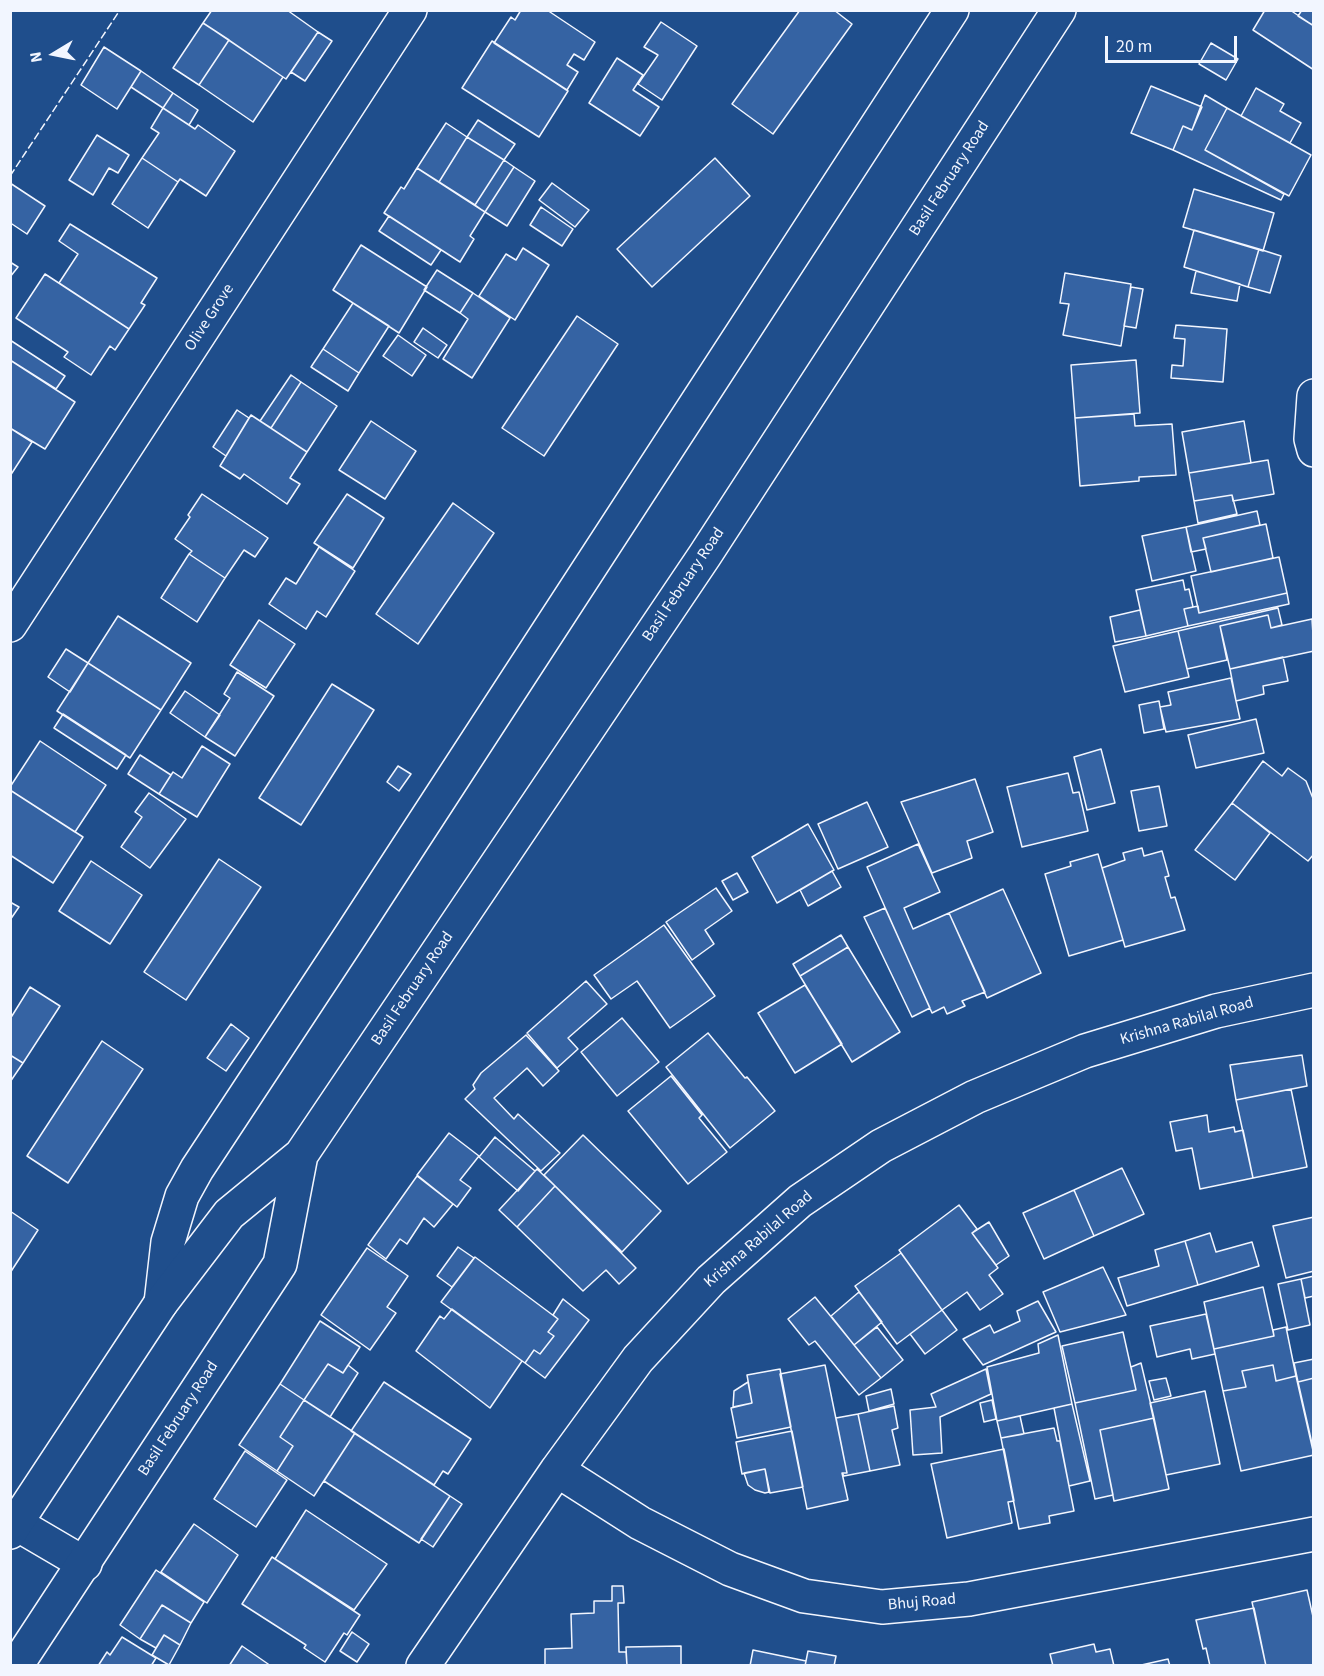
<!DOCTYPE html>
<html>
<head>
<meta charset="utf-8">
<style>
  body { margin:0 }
  #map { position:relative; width:1324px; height:1676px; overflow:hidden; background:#1f4e8c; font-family:"Source Sans 3",sans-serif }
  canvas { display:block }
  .frame { position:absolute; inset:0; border:12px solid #f2f6ff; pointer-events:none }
  .north { position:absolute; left:24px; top:24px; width:60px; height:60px; -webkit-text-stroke:4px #1f4e8c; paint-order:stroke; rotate:260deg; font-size:16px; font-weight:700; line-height:24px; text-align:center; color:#f2f6ff }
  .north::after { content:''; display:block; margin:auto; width:21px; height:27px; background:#f2f6ff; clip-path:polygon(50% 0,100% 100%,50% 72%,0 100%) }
  .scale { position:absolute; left:1105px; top:36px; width:132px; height:27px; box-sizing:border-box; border:3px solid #f2f6ff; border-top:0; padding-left:8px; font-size:18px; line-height:21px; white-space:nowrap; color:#f2f6ff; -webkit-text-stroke:4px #1f4e8c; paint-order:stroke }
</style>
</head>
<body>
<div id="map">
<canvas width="1324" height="1676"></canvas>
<div class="frame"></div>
<div class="north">N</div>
<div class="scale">20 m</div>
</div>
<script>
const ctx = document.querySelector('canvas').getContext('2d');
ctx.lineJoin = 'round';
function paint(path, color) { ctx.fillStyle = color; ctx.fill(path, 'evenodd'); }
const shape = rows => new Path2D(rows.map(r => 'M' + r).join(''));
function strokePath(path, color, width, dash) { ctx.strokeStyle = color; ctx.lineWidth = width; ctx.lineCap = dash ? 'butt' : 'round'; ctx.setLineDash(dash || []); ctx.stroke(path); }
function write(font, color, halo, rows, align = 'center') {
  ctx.font = font + ' "Source Sans 3",sans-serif'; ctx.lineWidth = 4.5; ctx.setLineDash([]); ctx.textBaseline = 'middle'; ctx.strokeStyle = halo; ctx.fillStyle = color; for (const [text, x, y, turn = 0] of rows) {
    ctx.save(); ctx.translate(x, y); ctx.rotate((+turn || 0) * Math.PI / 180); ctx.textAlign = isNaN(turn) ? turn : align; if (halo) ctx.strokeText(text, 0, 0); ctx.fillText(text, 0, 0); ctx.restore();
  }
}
const building = shape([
  [212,10,287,10,318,32,286,79,203,23,212,10],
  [521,10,547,10,595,42,584,60,574,54,567,65,578,72,567,90,494,43,511,17,515,20,521,10],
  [800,10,834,10,852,24,773,134,732,104,800,10],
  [1265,10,1290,10,1314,26,1314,70,1253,30,1265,10],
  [1302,10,1314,10,1314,26,1298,16,1302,10],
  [661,22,697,46,662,100,638,84,658,55,644,47,661,22],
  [203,23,229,40,199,85,173,68,203,23],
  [318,32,332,41,305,81,291,72,318,32],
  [229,40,283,77,253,122,199,85,229,40],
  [492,41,568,91,539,137,462,88,492,41],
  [1211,43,1238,59,1226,80,1199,64,1211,43],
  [104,47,141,71,117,109,81,85,104,47],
  [617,58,643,75,633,90,659,107,640,136,589,103,617,58],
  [141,71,173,93,163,108,131,87,141,71],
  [1151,86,1202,107,1192,130,1183,126,1173,150,1131,133,1151,86],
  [1256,88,1284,104,1280,111,1301,123,1290,143,1241,116,1256,88],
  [173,93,198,110,189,125,163,108,173,93],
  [1205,95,1227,108,1205,150,1284,194,1281,200,1173,150,1183,126,1192,130,1205,95],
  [163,108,195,129,198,125,235,151,206,196,180,179,178,182,142,158,159,133,151,128,163,108],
  [1227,108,1311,155,1289,196,1205,150,1227,108],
  [478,120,515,144,504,160,467,137,478,120],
  [446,123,467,137,439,182,417,168,446,123],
  [97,135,129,155,118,173,109,168,93,195,69,180,97,135],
  [467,137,504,160,475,205,439,182,467,137],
  [142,158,178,182,148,228,112,204,142,158],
  [715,158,750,196,652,287,617,249,715,158],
  [504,160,514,167,485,212,475,205,504,160],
  [514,167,535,181,507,226,485,212,514,167],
  [417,168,485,212,470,236,474,239,460,262,384,213,401,187,404,189,417,168],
  [10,183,45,206,27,234,12,224,10,226,10,183],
  [552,183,589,210,575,227,539,200,552,183],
  [1194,189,1274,213,1263,251,1183,227,1194,189],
  [541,207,573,229,562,246,530,225,541,207],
  [389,216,441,250,431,265,379,231,389,216],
  [70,224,157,278,141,303,145,305,129,329,59,283,78,254,59,241,70,224],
  [1194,230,1259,249,1248,287,1184,267,1194,230],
  [361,245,427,287,399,333,333,290,361,245],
  [523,248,549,265,515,320,479,296,506,254,516,260,523,248],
  [1259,249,1281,256,1270,293,1248,287,1259,249],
  [10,262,18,267,10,277,10,262],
  [437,270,473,293,460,313,424,290,437,270],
  [1196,271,1240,284,1237,301,1191,293,1196,271],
  [1065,273,1131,284,1121,346,1063,335,1069,304,1060,303,1065,273],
  [45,274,129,329,115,350,110,346,91,375,64,357,68,352,16,318,45,274],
  [1131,287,1143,289,1136,328,1124,326,1131,287],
  [473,293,510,318,472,378,443,359,468,319,460,313,473,293],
  [353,303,389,326,359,373,323,349,353,303],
  [577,316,618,344,544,456,502,428,577,316],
  [1176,325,1227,329,1223,382,1171,378,1172,365,1183,366,1185,339,1174,338,1176,325],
  [423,328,447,345,438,358,414,342,423,328],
  [398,335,426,355,412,376,383,356,398,335],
  [10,340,65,376,56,389,10,360,10,340],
  [323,349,359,373,348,391,311,367,323,349],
  [10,360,75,402,45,449,10,428,10,360],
  [1136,360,1140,413,1075,418,1071,365,1136,360],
  [291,375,301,382,271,428,260,421,291,375],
  [301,382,337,406,307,452,271,428,301,382],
  [237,410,249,418,226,456,213,447,237,410],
  [1134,414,1135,426,1172,424,1176,475,1139,477,1139,481,1080,486,1075,418,1134,414],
  [251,415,307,452,290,478,300,484,287,504,244,474,240,479,220,466,251,415],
  [371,421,416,451,385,499,339,470,371,421],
  [1244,421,1251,463,1189,473,1182,432,1244,421],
  [10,428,32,442,10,476,10,428],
  [1268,460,1274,494,1233,501,1232,495,1194,501,1189,473,1268,460],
  [202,494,268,538,255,557,244,550,225,578,189,554,192,551,175,539,190,517,188,515,202,494],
  [347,494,384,518,353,568,314,543,347,494],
  [1232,495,1237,514,1198,523,1194,501,1232,495],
  [453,503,494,533,418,644,376,614,453,503],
  [1257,511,1260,525,1203,538,1206,549,1191,552,1186,527,1257,511],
  [1266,524,1273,558,1211,572,1203,538,1266,524],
  [1186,527,1196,571,1152,581,1142,536,1186,527],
  [319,547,355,571,326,617,317,611,306,629,269,604,286,578,296,584,319,547],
  [189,554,225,578,197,622,161,598,189,554],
  [1279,557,1287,593,1199,613,1191,576,1279,557],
  [1183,580,1185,590,1189,589,1193,607,1184,609,1188,626,1146,636,1136,590,1183,580],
  [1287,593,1289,604,1188,626,1184,609,1198,606,1199,613,1287,593],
  [1278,608,1282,625,1271,628,1268,615,1220,626,1227,660,1187,669,1178,631,1278,608],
  [1140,610,1146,636,1115,642,1110,617,1140,610],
  [1268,615,1271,628,1312,619,1314,651,1230,669,1220,626,1268,615],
  [118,616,191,663,161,710,88,663,118,616],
  [259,620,295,644,266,688,230,665,259,620],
  [1178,631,1189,677,1125,692,1113,646,1178,631],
  [66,649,88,663,70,692,48,677,66,649],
  [1283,657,1288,681,1263,686,1264,694,1236,701,1230,669,1283,657],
  [88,663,161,710,130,758,57,711,88,663],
  [237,672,274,696,235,756,205,737,230,698,224,694,237,672],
  [1231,678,1240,719,1166,732,1160,707,1171,705,1168,692,1231,678],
  [332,684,374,710,301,825,259,798,332,684],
  [185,691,220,715,205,737,170,713,185,691],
  [1159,701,1164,729,1144,733,1139,705,1159,701],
  [63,714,126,755,117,769,54,728,63,714],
  [1256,719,1264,753,1196,768,1188,735,1256,719],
  [40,741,106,785,75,832,10,790,10,787,40,741],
  [202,746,230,764,197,817,159,794,173,772,182,778,202,746],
  [1101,749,1115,803,1087,810,1074,757,1101,749],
  [140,755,171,775,159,794,128,774,140,755],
  [1263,761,1282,776,1288,768,1306,781,1314,801,1314,854,1308,861,1232,803,1263,761],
  [398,766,411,774,399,791,387,782,398,766],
  [1068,773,1073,793,1079,792,1088,831,1022,847,1007,787,1068,773],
  [975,779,993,832,967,841,972,858,932,873,901,802,975,779],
  [1159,786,1167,826,1139,831,1131,791,1159,786],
  [10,790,83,837,53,883,10,855,10,790],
  [149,793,186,819,150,868,121,847,142,817,135,812,149,793],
  [867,802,888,847,838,869,818,824,867,802],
  [1232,803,1270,833,1235,880,1195,850,1232,803],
  [808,824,834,870,777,903,752,857,808,824],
  [918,844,940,892,904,908,913,929,949,913,985,992,962,1001,965,1006,947,1014,944,1007,932,1013,867,867,918,844],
  [1142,848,1144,856,1162,851,1169,876,1165,877,1171,898,1175,897,1185,930,1125,947,1102,868,1125,860,1123,853,1142,848],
  [1098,854,1123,940,1069,956,1045,874,1071,866,1070,862,1098,854],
  [219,859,261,887,186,1000,144,972,219,859],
  [91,861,142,895,110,944,59,911,91,861],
  [832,871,841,887,808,906,800,890,832,871],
  [737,873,748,892,733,900,722,881,737,873],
  [716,888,732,911,705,930,714,944,692,960,666,922,716,888],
  [1003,889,1041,973,987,998,949,913,1003,889],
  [10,902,19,907,10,920,10,902],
  [885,908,930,1008,912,1017,864,917,885,908],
  [664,925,715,996,670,1028,637,981,611,999,594,975,664,925],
  [841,935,848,947,800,976,793,964,841,935],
  [848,947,900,1032,852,1062,800,976,848,947],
  [586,981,607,1004,568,1038,578,1049,557,1068,527,1033,586,981],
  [805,985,842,1044,795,1073,758,1013,805,985],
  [30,987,60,1006,23,1063,10,1055,10,1019,30,987],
  [622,1018,659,1062,617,1096,581,1052,622,1018],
  [231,1024,249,1038,226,1071,207,1058,231,1024],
  [708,1033,745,1078,747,1077,775,1111,730,1148,666,1067,708,1033],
  [526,1035,559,1071,543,1086,527,1068,494,1098,514,1119,518,1114,560,1153,541,1171,465,1099,475,1089,473,1085,481,1073,526,1035],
  [102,1041,143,1069,68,1183,27,1156,102,1041],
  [10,1055,23,1063,10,1082,10,1055],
  [1302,1055,1307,1086,1236,1100,1230,1065,1302,1055],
  [671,1076,702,1115,699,1118,727,1152,688,1184,628,1111,671,1076],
  [1291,1089,1307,1167,1253,1178,1236,1100,1291,1089],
  [1207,1115,1209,1132,1234,1127,1235,1132,1243,1130,1253,1178,1200,1189,1192,1148,1176,1151,1170,1122,1207,1115],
  [449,1133,479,1156,460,1180,471,1188,457,1207,417,1175,449,1133],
  [583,1135,661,1211,622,1252,544,1175,583,1135],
  [495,1137,535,1171,518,1191,479,1157,495,1137],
  [1122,1168,1144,1214,1094,1236,1074,1190,1122,1168],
  [537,1169,555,1186,517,1227,499,1210,537,1169],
  [417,1176,453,1204,434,1227,424,1218,407,1244,400,1239,386,1259,368,1245,417,1176],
  [555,1186,636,1268,619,1284,606,1270,583,1291,517,1227,555,1186],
  [1074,1190,1094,1236,1044,1259,1023,1213,1074,1190],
  [959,1205,977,1229,972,1233,998,1268,989,1275,1003,1294,980,1310,967,1292,942,1310,899,1250,959,1205],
  [10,1211,38,1230,10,1273,10,1211],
  [1314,1217,1314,1271,1286,1278,1273,1226,1314,1217],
  [989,1222,1009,1256,996,1265,972,1233,989,1222],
  [1210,1233,1216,1252,1252,1242,1259,1266,1198,1285,1185,1241,1210,1233],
  [1185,1241,1198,1285,1127,1306,1118,1278,1159,1266,1155,1250,1185,1241],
  [458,1247,474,1258,452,1287,437,1276,458,1247],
  [367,1248,408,1276,387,1307,396,1313,370,1350,321,1315,367,1248],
  [901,1253,942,1310,897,1344,855,1286,901,1253],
  [475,1257,558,1319,548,1332,554,1336,540,1354,534,1350,525,1363,441,1302,475,1257],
  [1103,1267,1126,1315,1060,1332,1043,1292,1103,1267],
  [1314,1276,1314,1296,1305,1298,1301,1279,1314,1276],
  [1301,1279,1310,1325,1288,1330,1278,1284,1301,1279],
  [1263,1287,1274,1336,1214,1349,1204,1302,1263,1287],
  [859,1292,882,1322,854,1345,831,1316,859,1292],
  [815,1297,881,1378,859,1395,815,1341,809,1345,788,1319,815,1297],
  [563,1299,589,1320,545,1378,525,1363,534,1350,540,1354,554,1336,548,1332,558,1319,553,1315,563,1299],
  [1038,1301,1056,1332,983,1365,963,1339,990,1325,994,1333,1020,1321,1017,1311,1038,1301],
  [452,1309,522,1361,490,1408,416,1351,440,1316,444,1319,452,1309],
  [942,1310,957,1330,925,1354,910,1334,942,1310],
  [1206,1314,1215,1354,1192,1359,1190,1349,1157,1357,1150,1326,1206,1314],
  [320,1321,360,1347,343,1373,328,1364,304,1400,280,1384,320,1321],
  [877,1327,903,1360,881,1378,854,1345,877,1327],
  [1286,1327,1296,1376,1276,1381,1273,1365,1242,1371,1246,1387,1223,1391,1214,1349,1274,1336,1273,1330,1286,1327],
  [1123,1332,1136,1390,1075,1403,1062,1346,1123,1332],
  [1058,1335,1072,1404,997,1421,987,1367,1039,1353,1038,1344,1058,1335],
  [1314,1359,1314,1378,1298,1382,1294,1363,1314,1359],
  [1141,1363,1154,1418,1100,1430,1113,1495,1095,1499,1075,1403,1136,1390,1131,1367,1141,1363],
  [328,1364,343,1373,348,1365,358,1373,330,1417,304,1400,328,1364],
  [825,1365,847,1473,842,1473,848,1500,807,1509,780,1374,825,1365],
  [1273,1365,1276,1381,1296,1376,1314,1455,1241,1471,1223,1391,1246,1387,1242,1371,1273,1365],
  [780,1369,791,1427,737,1438,731,1408,752,1403,747,1375,780,1369],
  [986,1369,991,1394,940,1417,942,1453,913,1455,910,1410,936,1407,931,1394,986,1369],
  [1166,1378,1171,1396,1154,1400,1149,1381,1166,1378],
  [1314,1378,1314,1448,1313,1448,1298,1382,1314,1378],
  [384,1382,471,1439,448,1474,443,1471,434,1485,351,1431,384,1382],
  [748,1382,752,1403,733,1407,734,1391,748,1382],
  [280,1384,304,1400,280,1437,293,1446,277,1471,239,1445,280,1384],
  [891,1389,894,1404,869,1411,866,1396,891,1389],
  [1205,1391,1220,1464,1166,1475,1150,1403,1205,1391],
  [304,1400,355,1433,314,1496,277,1471,293,1446,280,1437,304,1400],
  [992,1400,996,1419,984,1422,980,1403,992,1400],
  [1072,1404,1090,1481,1069,1486,1054,1408,1072,1404],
  [894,1406,898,1428,892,1430,900,1465,870,1471,858,1414,894,1406],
  [858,1414,870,1471,844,1476,842,1473,847,1473,836,1418,858,1414],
  [1020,1416,1024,1434,1001,1438,997,1421,1020,1416],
  [1154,1418,1169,1489,1114,1501,1100,1430,1154,1418],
  [1054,1428,1057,1441,1060,1441,1074,1511,1049,1516,1050,1523,1019,1529,1001,1438,1054,1428],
  [792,1431,803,1487,770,1493,765,1469,742,1474,736,1442,792,1431],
  [355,1433,450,1496,419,1543,324,1481,355,1433],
  [1004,1449,1014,1501,1008,1502,1012,1523,947,1538,931,1464,1004,1449],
  [245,1451,287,1480,256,1527,214,1499,245,1451],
  [765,1469,769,1492,765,1493,755,1490,748,1485,744,1473,765,1469],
  [450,1496,462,1504,433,1547,421,1539,450,1496],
  [306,1510,387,1564,354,1610,275,1559,306,1510],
  [194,1524,238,1555,207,1603,161,1572,194,1524],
  [272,1557,360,1615,347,1635,344,1633,325,1662,304,1648,306,1645,242,1604,272,1557],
  [156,1570,204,1602,191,1623,162,1605,140,1639,120,1625,156,1570],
  [612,1586,623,1586,624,1603,618,1603,619,1652,626,1652,627,1666,545,1666,545,1649,572,1648,571,1614,594,1613,594,1601,612,1601,612,1586],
  [1307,1590,1314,1621,1314,1666,1266,1666,1252,1602,1307,1590],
  [162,1605,191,1623,180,1645,164,1635,156,1648,140,1639,162,1605],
  [1254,1608,1266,1666,1210,1666,1206,1648,1203,1649,1196,1620,1254,1608],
  [352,1632,369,1644,357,1662,340,1651,352,1632],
  [164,1635,180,1645,169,1665,152,1655,164,1635],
  [122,1637,156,1658,151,1666,98,1666,107,1652,110,1655,122,1637],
  [1094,1644,1096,1652,1110,1649,1114,1666,1053,1666,1050,1654,1094,1644],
  [242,1646,271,1666,229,1666,242,1646],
  [681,1646,681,1666,627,1666,626,1647,681,1646],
  [753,1650,806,1661,805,1666,750,1666,753,1650],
  [808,1651,836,1656,834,1666,805,1666,808,1651],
  [1168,1659,1170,1666,1137,1666,1168,1659]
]);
const street = shape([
  [1314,396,1311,439,1314,450],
  [10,625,410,10],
  [161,1303,168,1242,182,1196,197,1169,351,935,952,10],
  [557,1470,640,1523,730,1569,804,1596,882,1607,969,1599,1314,1534],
  [10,1520,85,1564],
  [423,1666,557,1470,638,1359,711,1280,800,1201,881,1146,975,1097,1085,1051,1216,1011,1314,990]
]);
const secondary = shape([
  [10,1532,161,1303,229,1214,301,1155,705,555,1059,10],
  [16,1666,280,1264,301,1155]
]);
const fence = shape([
  [10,176,120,10]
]);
const streetNames = [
  ["Basil February Road",950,179,-57],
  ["Olive Grove",210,318,-57],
  ["Basil February Road",684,585,-56],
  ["Basil February Road",413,989,-56],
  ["Krishna Rabilal Road",1187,1022,-16],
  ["Krishna Rabilal Road",759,1240,-41],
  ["Basil February Road",179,1419,-57],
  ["Bhuj Road",922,1603,-5]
];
paint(building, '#3563a3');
strokePath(building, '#f2f6ff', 1.5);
strokePath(street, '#f2f6ff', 36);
strokePath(secondary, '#f2f6ff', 36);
strokePath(street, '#1f4e8c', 33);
strokePath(secondary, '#1f4e8c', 33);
strokePath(fence, '#f2f6ff', 1.5, [8, 3]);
write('16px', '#f2f6ff', '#1f4e8c', streetNames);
</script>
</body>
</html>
